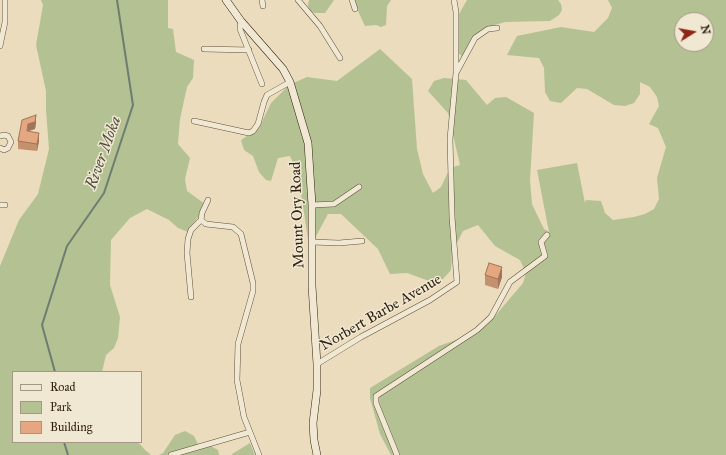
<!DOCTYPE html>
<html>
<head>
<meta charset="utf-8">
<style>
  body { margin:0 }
  #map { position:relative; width:726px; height:455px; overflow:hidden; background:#eadcbc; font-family:"IM FELL Great Primer",serif }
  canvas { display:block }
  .legend { position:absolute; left:12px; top:371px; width:130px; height:72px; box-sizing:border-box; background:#f1e8d3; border:1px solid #a39885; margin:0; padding:5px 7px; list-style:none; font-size:12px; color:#2f210f }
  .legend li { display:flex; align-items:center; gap:8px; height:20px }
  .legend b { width:20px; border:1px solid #a39885 }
  .north { position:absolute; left:674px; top:12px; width:40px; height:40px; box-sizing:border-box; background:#f1e8d3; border:1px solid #a39885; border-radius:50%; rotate:79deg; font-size:11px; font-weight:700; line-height:16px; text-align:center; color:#2f210f }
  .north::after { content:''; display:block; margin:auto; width:14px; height:18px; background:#8f2418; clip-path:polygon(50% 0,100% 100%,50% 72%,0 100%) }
</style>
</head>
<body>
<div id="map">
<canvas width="726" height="455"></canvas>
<ul class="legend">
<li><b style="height:5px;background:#f1e8d3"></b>Road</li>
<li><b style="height:11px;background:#b4c193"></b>Park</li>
<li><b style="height:11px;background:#e4a780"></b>Building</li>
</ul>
<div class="north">N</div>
</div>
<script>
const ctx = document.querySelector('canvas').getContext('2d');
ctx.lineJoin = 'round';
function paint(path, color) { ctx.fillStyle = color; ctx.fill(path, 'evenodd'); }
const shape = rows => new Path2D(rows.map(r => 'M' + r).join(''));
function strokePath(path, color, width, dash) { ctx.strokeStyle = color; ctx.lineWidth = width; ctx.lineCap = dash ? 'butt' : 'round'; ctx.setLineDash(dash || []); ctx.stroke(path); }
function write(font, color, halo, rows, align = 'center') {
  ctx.font = font + ' "IM FELL Great Primer",serif'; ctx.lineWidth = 3; ctx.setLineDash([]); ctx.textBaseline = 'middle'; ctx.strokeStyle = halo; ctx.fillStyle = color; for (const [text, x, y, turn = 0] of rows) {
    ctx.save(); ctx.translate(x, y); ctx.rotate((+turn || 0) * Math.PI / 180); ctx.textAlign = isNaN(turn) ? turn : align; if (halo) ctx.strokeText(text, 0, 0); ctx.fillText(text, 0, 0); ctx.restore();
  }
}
const green = shape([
  [41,0,168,0,168,28,173,29,176,52,194,60,193,78,187,87,180,119,178,144,190,158,185,179,187,191,205,204,200,214,188,232,178,228,169,220,147,209,130,218,111,240,110,285,120,317,118,338,114,348,106,355,102,372,13,372,13,442,138,442,145,450,151,455,0,455,0,266,19,220,38,194,49,149,46,110,46,91,36,45,43,5],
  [309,0,334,0,325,13,314,13,309,10,308,5],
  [355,0,391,0,387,6,386,25,381,27,376,25,365,26,358,11],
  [467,0,558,0,561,4,562,10,559,15,550,21,505,22,488,27,462,56,457,52,459,14],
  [608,0,726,0,726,455,391,455,380,434,370,398,370,388,439,346,478,332,490,322,523,283,526,273,520,260,495,246,478,225,463,231,452,253,451,270,443,279,432,282,407,273,390,274,378,249,341,214,328,214,314,240,308,239,298,173,290,156,278,158,271,181,266,180,259,172,253,156,244,150,241,140,259,128,271,103,289,85,307,77,337,81,380,49,412,79,417,149,423,174,433,193,441,187,450,168,460,165,448,113,428,91,434,81,444,78,466,80,487,105,495,98,506,97,534,113,530,180,532,204,544,229,549,232,537,170,577,163,585,203,586,200,601,201,605,213,613,220,634,217,645,214,654,209,659,199,657,178,666,147,658,128,649,124,659,106,657,97,650,87,640,82,640,94,634,103,625,106,614,105,587,89,577,88,561,103,550,101,545,92,544,68,539,58,507,55,517,36,561,27,594,32,608,18,612,8],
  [682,20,706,20,706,44,682,44],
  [185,431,194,436,199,446,209,445,218,450,219,455,159,455,163,453,175,435],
  [250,443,255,455,232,455,232,454]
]);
const stream = shape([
  [55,372,42,325,67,246,104,193,133,105,117,0],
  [64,442,68,455]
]);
const street = shape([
  [262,0,263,6],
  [298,0,320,26,340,58],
  [352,0,355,9],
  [454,0,456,12,456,72],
  [241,21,240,29,262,84],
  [0,46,5,22,5,0],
  [204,49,249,50],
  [194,121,249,133,253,131,258,124,264,102,267,95,290,82],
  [0,136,4,135,8,136,11,142,8,148,4,150,0,148],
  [208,200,202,213,201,220,206,224,233,227,241,234,253,283,253,291,238,344,237,380,244,417,259,455],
  [0,205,5,205],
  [312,205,334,204,359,187],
  [312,242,339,243,362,241],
  [191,297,187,253,188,239,191,230,201,220],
  [317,364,361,337,430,300,457,282,452,217,450,139,456,73,475,38,488,29,497,28],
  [171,455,250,432],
  [397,455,376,403,376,396,477,330,491,317,510,282,545,256,541,242,547,235]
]);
const secondary = shape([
  [226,0,241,21,283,69,290,82,308,143,312,205,312,286,317,364,317,390,313,423,314,440,317,455]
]);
const wall = shape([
  [36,123,35,129,29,131,39,141,37,151,18,149,18,141],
  [485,275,502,277,498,289,485,285]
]);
const shadedWall = shape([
  [36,115,36,123,35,129,28,131,27,131,28,124],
  [39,133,39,141,37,151,37,144],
  [502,267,502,277,498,289,498,279]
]);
const building = shape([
  [36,115,35,122,28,124,27,131,39,133,37,144,18,141,22,120,36,115],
  [489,263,502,267,498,279,485,275,489,263]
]);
const streetNames = [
  ["Mount Ory Road",298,215,-92],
  ["Norbert Barbe Avenue",381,313,-30]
];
const waterNames = [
  ["River Moka",104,153,-70]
];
paint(green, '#b4c193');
strokePath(stream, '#6e7d71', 2);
strokePath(street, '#5e503a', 6);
strokePath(secondary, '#2f210f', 8);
strokePath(street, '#f1e8d3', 5);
strokePath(secondary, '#f1e8d3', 7);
paint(wall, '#c4906e');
paint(shadedWall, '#a0755a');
paint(building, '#e4a780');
strokePath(building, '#a0755a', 1);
write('15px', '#2f210f', '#f1e8d3', streetNames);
write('italic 16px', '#4e4f40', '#f1e8d3', waterNames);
</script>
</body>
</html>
